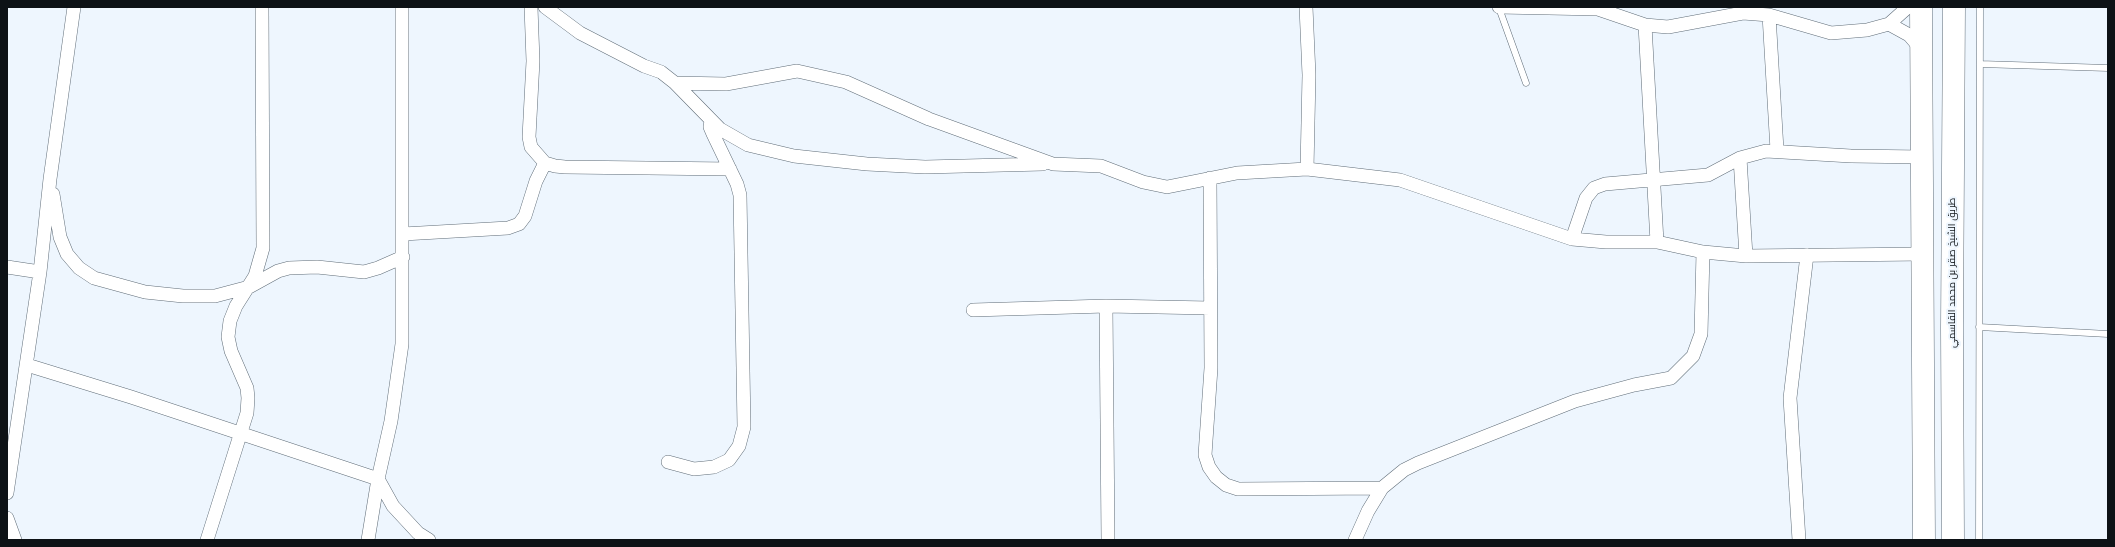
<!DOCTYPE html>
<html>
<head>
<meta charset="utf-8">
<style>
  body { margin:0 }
  #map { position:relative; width:2115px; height:547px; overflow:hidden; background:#eef6fe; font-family:Quicksand,sans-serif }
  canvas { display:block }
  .frame { position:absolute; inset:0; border:8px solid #0d1216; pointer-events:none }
</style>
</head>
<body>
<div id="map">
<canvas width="2115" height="547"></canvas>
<div class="frame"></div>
</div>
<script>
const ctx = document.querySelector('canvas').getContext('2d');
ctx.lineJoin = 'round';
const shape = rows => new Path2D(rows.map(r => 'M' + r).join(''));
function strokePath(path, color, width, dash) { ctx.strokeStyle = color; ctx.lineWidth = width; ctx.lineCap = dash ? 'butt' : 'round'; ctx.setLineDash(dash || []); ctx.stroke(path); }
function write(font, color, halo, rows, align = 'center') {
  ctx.font = font + ' Quicksand,Cairo,sans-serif'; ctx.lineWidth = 4; ctx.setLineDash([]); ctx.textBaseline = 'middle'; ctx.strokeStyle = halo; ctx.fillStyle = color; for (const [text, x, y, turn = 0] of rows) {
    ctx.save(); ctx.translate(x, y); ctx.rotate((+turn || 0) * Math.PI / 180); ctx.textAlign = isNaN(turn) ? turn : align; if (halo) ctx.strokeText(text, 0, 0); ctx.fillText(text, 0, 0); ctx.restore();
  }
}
const lane = shape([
  [1499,8,1526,83],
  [1980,64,2108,68],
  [1979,327,2108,334],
  [1979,540,1980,7]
]);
const street = shape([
  [531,7,533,61,529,137,531,147,545,163,555,166,565,167,730,169],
  [545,7,580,33,644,66,661,72,675,83,720,129,748,145,794,156,867,164,925,167,1043,164],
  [1306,7,1309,75,1307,169],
  [1499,7,1598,9,1645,25,1668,27,1743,13,1769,15,1831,33,1867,30,1889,24,1908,7],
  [1769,15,1777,150],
  [1889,24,1909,35,1921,49],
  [1645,25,1657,242],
  [675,83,726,84,797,71,846,82,929,119,1053,164,1101,166,1143,182,1167,187,1237,173,1307,169,1400,180,1572,239,1606,242,1657,242,1703,252,1746,256,1922,254],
  [1740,158,1746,256],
  [1210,178,1211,368,1205,455,1209,467,1216,477,1226,485,1238,489,1382,488],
  [53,194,60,237,67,254,79,268,94,278,145,292,183,296,215,296,249,287,278,271,289,268,317,267,364,272,378,268,403,257],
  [403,234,508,228,519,224,525,216,536,181,545,163],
  [1572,239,1586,198,1594,188,1605,184,1708,175,1740,158,1766,151,1851,156,1922,157],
  [7,267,40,272],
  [1106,306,1108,540],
  [973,310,1106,306,1210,308],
  [27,365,131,397,378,479,393,506,418,533,429,540],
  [668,462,694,469,714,467,729,460,739,446,744,427,740,195,737,184,713,134,710,127,711,120],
  [7,493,40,272,50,179,74,7],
  [7,518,15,540],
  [207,540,247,413,248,398,247,388,231,351,228,337,230,321,236,306,255,276,263,248,262,7],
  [368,540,378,479,391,421,402,344,402,7],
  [1355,540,1368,511,1382,488,1404,470,1418,463,1575,401,1634,385,1671,378,1693,356,1701,334,1703,252],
  [1799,540,1790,398,1807,255]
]);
const highway = shape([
  [1921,7,1924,540],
  [1953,540,1952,328,1954,7]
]);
const streetNames = [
  ["طريق الشيخ صقر بن محمد القاسمي",1952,273,-90]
];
strokePath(lane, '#606d78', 7);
strokePath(street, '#606d78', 14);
strokePath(highway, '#606d78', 23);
strokePath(lane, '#fff', 6);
strokePath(street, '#fff', 13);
strokePath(highway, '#fff', 22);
write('10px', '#0d1216', '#eef6fe', streetNames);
</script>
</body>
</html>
